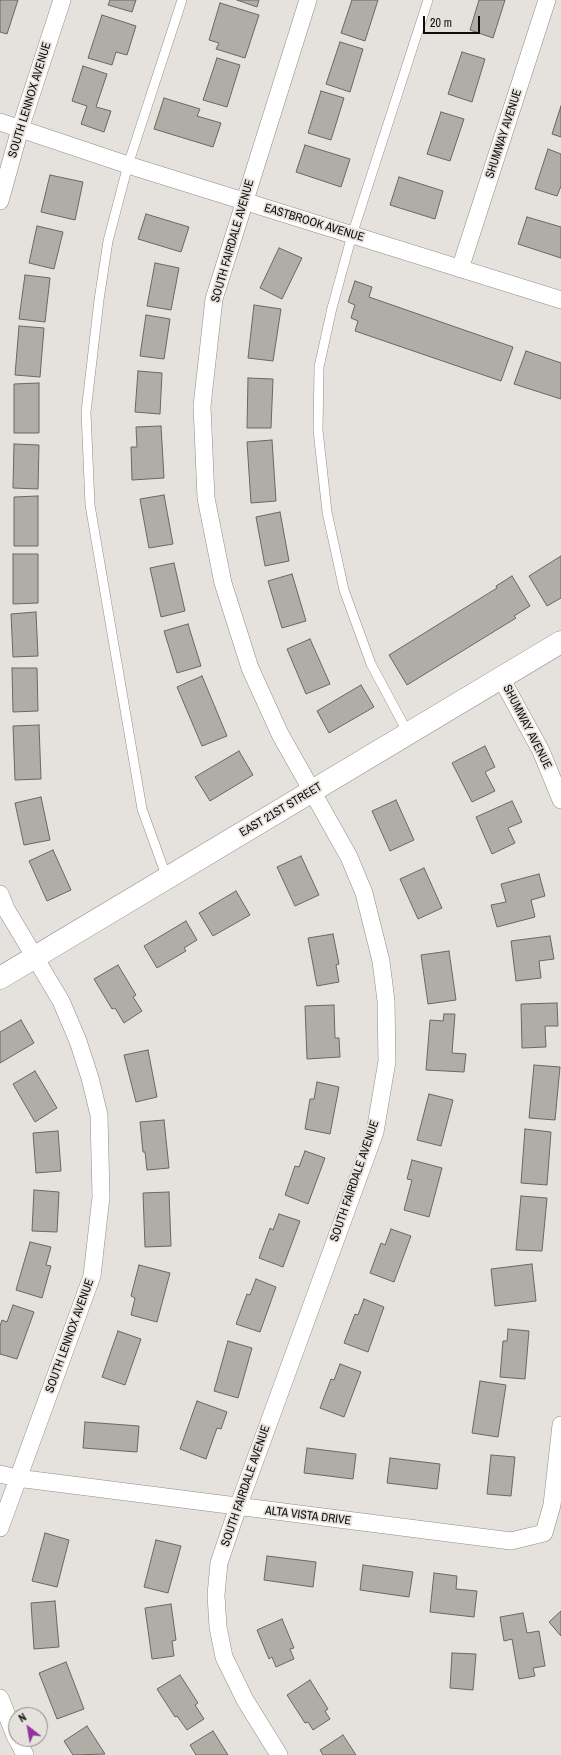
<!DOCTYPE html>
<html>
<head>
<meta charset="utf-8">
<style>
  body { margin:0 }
  #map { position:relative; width:561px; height:1755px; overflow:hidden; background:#e5e1dc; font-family:"Archivo Narrow",sans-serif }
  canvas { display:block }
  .north { position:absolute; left:8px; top:1707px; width:40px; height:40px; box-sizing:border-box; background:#e5e1dc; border:1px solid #8f8c88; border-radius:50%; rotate:329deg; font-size:11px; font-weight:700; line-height:16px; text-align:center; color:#0e0d0b }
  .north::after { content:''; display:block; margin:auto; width:14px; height:18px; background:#92349c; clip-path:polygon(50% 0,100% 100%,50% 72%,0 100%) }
  .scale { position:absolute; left:423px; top:16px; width:57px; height:18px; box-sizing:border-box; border:2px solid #0e0d0b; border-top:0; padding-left:5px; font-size:12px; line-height:14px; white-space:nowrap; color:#0e0d0b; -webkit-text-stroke:3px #e5e1dc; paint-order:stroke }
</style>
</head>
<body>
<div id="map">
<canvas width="561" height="1755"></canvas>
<div class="north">N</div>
<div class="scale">20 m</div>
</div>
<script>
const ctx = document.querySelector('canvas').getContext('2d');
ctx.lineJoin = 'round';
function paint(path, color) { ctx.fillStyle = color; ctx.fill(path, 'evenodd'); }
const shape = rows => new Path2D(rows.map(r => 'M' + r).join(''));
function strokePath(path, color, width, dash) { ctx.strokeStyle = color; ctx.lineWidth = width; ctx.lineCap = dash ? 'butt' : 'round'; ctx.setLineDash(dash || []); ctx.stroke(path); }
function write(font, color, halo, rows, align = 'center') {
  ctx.font = font + ' "Archivo Narrow",sans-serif'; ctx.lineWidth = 3.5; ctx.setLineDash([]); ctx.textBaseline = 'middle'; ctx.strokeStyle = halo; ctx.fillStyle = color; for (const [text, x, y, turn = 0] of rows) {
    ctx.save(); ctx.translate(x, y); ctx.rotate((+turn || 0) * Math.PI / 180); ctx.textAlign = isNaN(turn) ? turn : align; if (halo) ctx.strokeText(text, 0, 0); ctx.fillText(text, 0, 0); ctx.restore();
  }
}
const building = shape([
  [0,0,18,0,7,34,0,32,0,0],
  [110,0,136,0,132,12,108,5,110,0],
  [237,0,259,0,257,7,237,0],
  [352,0,378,0,365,41,341,33,352,0],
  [479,0,505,0,493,38,470,30,479,0],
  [220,3,259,15,245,58,216,49,219,43,209,40,220,3],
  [102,15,136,26,127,55,116,52,112,65,88,58,102,15],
  [340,42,363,49,350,92,326,84,340,42],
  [462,52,485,59,472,102,448,94,462,52],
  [217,58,240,65,227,107,203,100,217,58],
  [83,66,107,74,96,107,111,111,104,132,81,124,87,106,72,101,83,66],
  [321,91,344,98,331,140,308,133,321,91],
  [164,98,200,109,197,116,221,123,213,147,154,129,164,98],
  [561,106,561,137,552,134,561,106],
  [441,112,464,119,450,161,427,154,441,112],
  [305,145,350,159,341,187,296,172,305,145],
  [548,149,561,154,561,186,557,196,535,189,548,149],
  [50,175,83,182,75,220,41,212,50,175],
  [399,177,443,191,435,219,390,205,399,177],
  [146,214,189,227,181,252,138,239,146,214],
  [527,217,561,227,561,258,518,244,527,217],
  [37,226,63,232,54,269,29,263,37,226],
  [279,248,302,258,282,299,260,288,279,248],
  [155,263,179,268,171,310,147,306,155,263],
  [25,275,50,278,45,322,19,319,25,275],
  [355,281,372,287,369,297,513,347,501,381,355,331,358,321,351,318,355,305,348,302,355,281],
  [254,305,281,309,273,361,248,358,254,305],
  [146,315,170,319,164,359,140,356,146,315],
  [19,326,44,328,40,377,15,375,19,326],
  [526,351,561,363,561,399,514,384,526,351],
  [138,371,162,373,160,414,135,412,138,371],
  [248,378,273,379,271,428,247,428,248,378],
  [39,383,39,433,14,433,14,384,39,383],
  [161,426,164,478,132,480,131,447,137,447,136,427,161,426],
  [272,440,276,501,251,503,247,442,272,440],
  [14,444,39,445,38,489,13,488,14,444],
  [164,495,173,544,149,548,140,499,164,495],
  [38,496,38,546,14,546,14,497,38,496],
  [280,512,289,561,265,566,256,517,280,512],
  [13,554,38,554,38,603,13,604,13,554],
  [561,556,561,598,547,606,529,576,561,556],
  [174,563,185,611,161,617,150,568,174,563],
  [292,574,306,621,282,628,268,581,292,574],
  [512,576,530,606,514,616,516,618,407,685,389,655,497,588,496,586,512,576],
  [36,612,38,656,13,657,11,614,36,612],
  [188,624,201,666,177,673,164,631,188,624],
  [310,639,330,684,306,694,287,649,310,639],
  [12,668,37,668,38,711,13,712,12,668],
  [202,676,227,736,202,746,177,687,202,676],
  [361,685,374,707,329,733,317,711,361,685],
  [39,725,41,779,15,780,13,726,39,725],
  [485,746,495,767,485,772,495,791,472,802,452,763,485,746],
  [239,751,253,775,210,801,195,777,239,751],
  [41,797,50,840,24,845,15,803,41,797],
  [396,800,414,840,390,851,372,811,396,800],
  [512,801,522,822,508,828,515,843,492,854,476,817,512,801],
  [53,850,71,890,47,901,29,861,53,850],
  [301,856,319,895,295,906,277,867,301,856],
  [424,868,442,908,418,919,400,879,424,868],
  [539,874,545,896,531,900,535,917,497,927,491,905,506,902,501,884,539,874],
  [236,891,250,915,213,936,199,913,236,891],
  [186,921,197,940,184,948,186,951,157,968,144,946,186,921],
  [333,934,339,964,336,965,339,982,317,986,308,938,333,934],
  [550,936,554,959,539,961,541,978,516,981,511,941,550,936],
  [449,951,456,1000,428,1004,421,955,449,951],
  [118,965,136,995,133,997,142,1011,124,1023,115,1008,112,1009,94,979,118,965],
  [557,1003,558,1026,545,1026,546,1047,522,1048,521,1004,557,1003],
  [334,1005,335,1038,339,1038,340,1057,307,1059,305,1006,334,1005],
  [444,1014,455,1014,452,1053,466,1054,464,1072,426,1070,430,1020,443,1021,444,1014],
  [21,1020,34,1043,0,1063,0,1032,21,1020],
  [148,1050,157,1097,136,1102,124,1055,148,1050],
  [534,1065,560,1067,555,1120,529,1118,534,1065],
  [35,1071,57,1108,35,1122,13,1084,35,1071],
  [317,1082,339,1087,330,1134,305,1129,310,1099,314,1099,317,1082],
  [429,1094,453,1100,441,1146,417,1140,429,1094],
  [164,1120,169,1168,147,1170,145,1152,143,1152,140,1122,164,1120],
  [525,1129,551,1132,547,1185,521,1183,525,1129],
  [58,1131,61,1171,36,1173,33,1133,58,1131],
  [305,1151,325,1158,308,1204,285,1195,295,1166,299,1167,305,1151],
  [412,1160,442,1168,429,1217,404,1210,412,1180,407,1179,412,1160],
  [34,1190,59,1192,57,1232,32,1231,34,1190],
  [169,1192,171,1246,145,1247,143,1193,169,1192],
  [521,1196,547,1198,542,1251,516,1250,521,1196],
  [279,1214,300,1221,283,1267,259,1258,270,1228,273,1230,279,1214],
  [391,1229,411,1236,394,1282,370,1273,381,1243,385,1245,391,1229],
  [30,1242,51,1247,46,1265,51,1266,42,1298,16,1290,30,1242],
  [532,1264,536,1301,495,1306,491,1269,532,1264],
  [139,1265,170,1273,157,1322,131,1315,135,1298,131,1296,139,1265],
  [256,1279,276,1287,260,1332,236,1324,247,1294,250,1295,256,1279],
  [364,1299,384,1307,368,1352,344,1343,355,1314,358,1315,364,1299],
  [13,1305,34,1312,17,1359,0,1354,0,1326,2,1320,7,1322,13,1305],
  [508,1329,529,1331,525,1379,500,1377,503,1341,507,1341,508,1329],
  [118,1331,141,1339,125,1385,102,1377,118,1331],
  [228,1341,252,1348,238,1398,214,1391,228,1341],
  [340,1364,361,1372,344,1417,320,1408,331,1379,334,1380,340,1364],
  [480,1381,506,1385,498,1437,472,1433,480,1381],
  [197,1401,227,1412,221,1429,217,1428,206,1459,180,1449,197,1401],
  [85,1422,139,1426,137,1452,83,1448,85,1422],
  [307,1448,356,1454,353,1479,304,1473,307,1448],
  [491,1455,515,1457,511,1496,487,1494,491,1455],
  [390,1458,440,1464,437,1489,387,1483,390,1458],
  [45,1533,69,1540,57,1587,32,1581,45,1533],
  [156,1540,181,1546,168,1593,144,1587,156,1540],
  [267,1556,316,1562,313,1587,264,1580,267,1556],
  [363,1565,413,1572,409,1597,360,1590,363,1565],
  [434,1573,457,1576,456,1589,477,1591,474,1617,430,1612,434,1573],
  [55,1601,59,1647,34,1649,31,1603,55,1601],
  [171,1604,176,1640,172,1641,174,1656,152,1659,145,1608,171,1604],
  [561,1611,561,1636,549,1622,561,1611],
  [523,1613,527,1633,539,1631,545,1666,533,1668,535,1676,519,1679,512,1639,504,1641,500,1617,523,1613],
  [282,1619,294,1648,290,1649,294,1659,276,1667,272,1657,269,1659,257,1630,282,1619],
  [452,1653,476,1654,473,1690,450,1688,452,1653],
  [66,1662,84,1709,57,1719,39,1673,66,1662],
  [180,1675,198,1703,195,1705,204,1719,187,1730,177,1716,175,1717,157,1689,180,1675],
  [310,1680,328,1709,325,1711,330,1719,313,1730,308,1722,305,1723,287,1695,310,1680],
  [87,1726,105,1754,73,1755,64,1741,87,1726],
  [213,1731,228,1755,196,1755,190,1745,213,1731],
  [343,1735,356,1755,323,1755,320,1750,343,1735]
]);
const lane = shape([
  [408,733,371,664,344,590,327,512,318,430,319,367,332,308,352,235,428,0],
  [167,878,142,809,90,505,86,412,99,300,108,241,128,165,182,0]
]);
const street = shape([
  [0,122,128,165,561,300],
  [0,201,20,129,62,0],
  [460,269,547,0],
  [501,678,541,751,561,800],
  [0,894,6,909,61,1001,78,1041,90,1078,99,1115,101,1197,92,1276,0,1528],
  [0,1474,17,1478,511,1541,544,1533,552,1505,561,1425],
  [0,1698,16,1738],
  [17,1739,25,1755],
  [279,1755,245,1700,224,1657,218,1627,216,1595,219,1563,238,1507,375,1132,387,1061,386,1001,381,961,364,893,349,857,280,734,250,668,223,583,206,498,202,406,214,299,308,0]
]);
const secondary = shape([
  [0,978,561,642]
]);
const streetNames = [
  ["SOUTH LENNOX AVENUE",30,100,-73],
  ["SHUMWAY AVENUE",504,134,-72],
  ["EASTBROOK AVENUE",314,223,17],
  ["SOUTH FAIRDALE AVENUE",233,241,-74],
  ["SHUMWAY AVENUE",527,727,63],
  ["EAST 21ST STREET",281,810,-31],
  ["SOUTH FAIRDALE AVENUE",355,1181,-71],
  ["SOUTH LENNOX AVENUE",70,1336,-70],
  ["SOUTH FAIRDALE AVENUE",246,1486,-71],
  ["ALTA VISTA DRIVE",308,1516,7]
];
paint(building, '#b0ada7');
strokePath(building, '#6a6762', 1);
strokePath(lane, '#908d88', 10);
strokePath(street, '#908d88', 18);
strokePath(secondary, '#908d88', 23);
strokePath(lane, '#fff', 9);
strokePath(street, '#fff', 17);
strokePath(secondary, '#fff', 22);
write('12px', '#0e0d0b', '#e5e1dc', streetNames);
</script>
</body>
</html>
